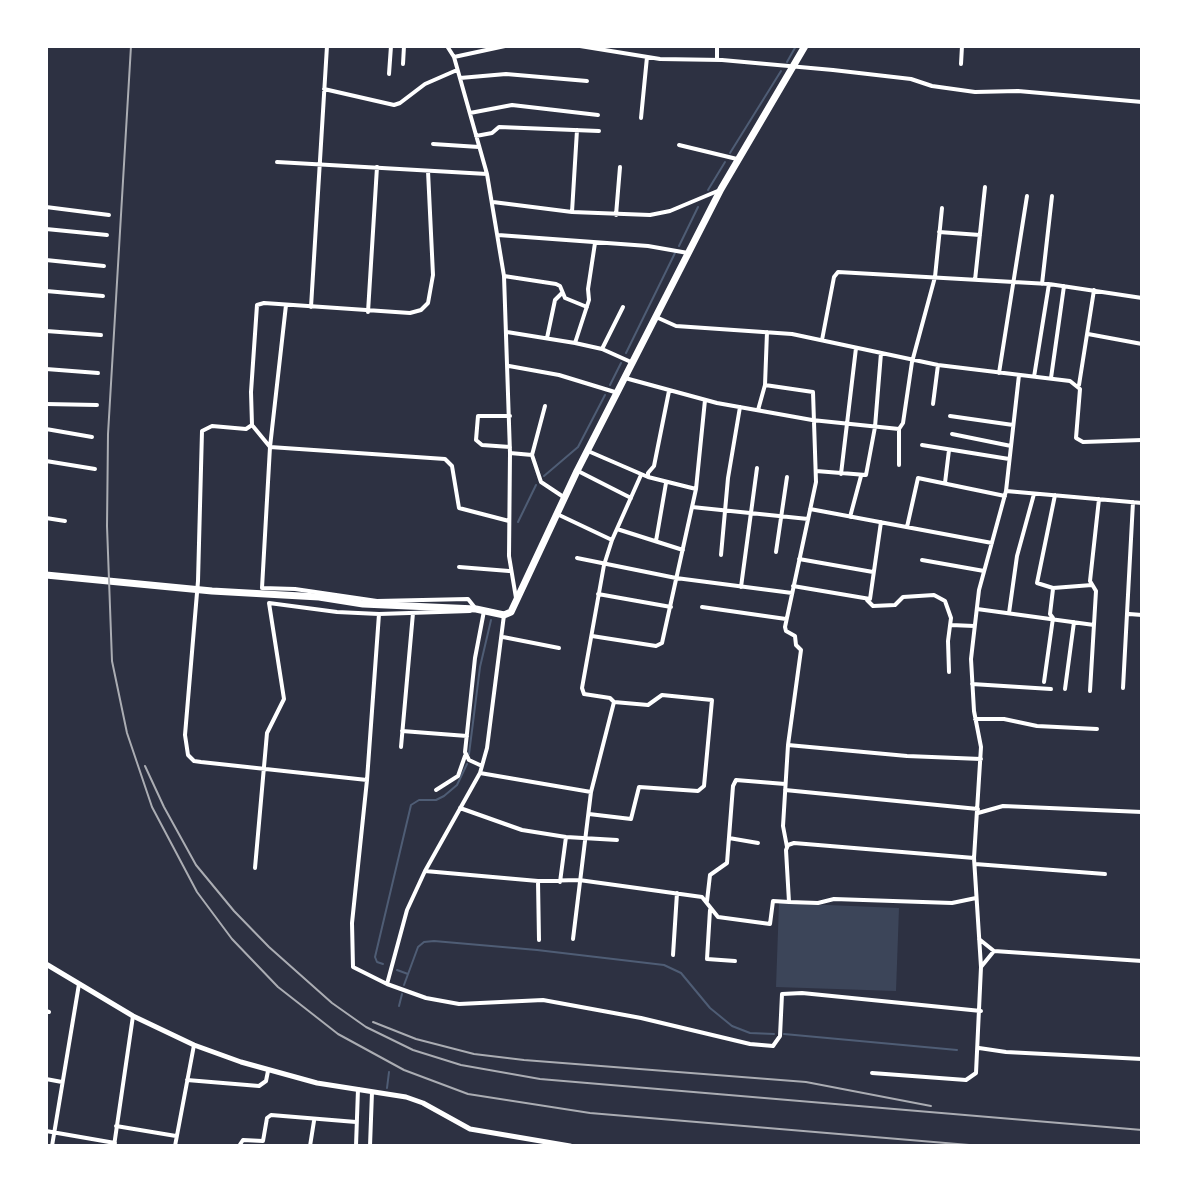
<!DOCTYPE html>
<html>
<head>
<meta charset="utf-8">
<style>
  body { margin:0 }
  #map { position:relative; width:1188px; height:1192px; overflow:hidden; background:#2d3142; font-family:Quicksand,sans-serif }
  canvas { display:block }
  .frame { position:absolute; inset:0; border:48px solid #fff; pointer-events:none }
</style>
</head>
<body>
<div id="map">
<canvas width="1188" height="1192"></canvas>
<div class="frame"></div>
</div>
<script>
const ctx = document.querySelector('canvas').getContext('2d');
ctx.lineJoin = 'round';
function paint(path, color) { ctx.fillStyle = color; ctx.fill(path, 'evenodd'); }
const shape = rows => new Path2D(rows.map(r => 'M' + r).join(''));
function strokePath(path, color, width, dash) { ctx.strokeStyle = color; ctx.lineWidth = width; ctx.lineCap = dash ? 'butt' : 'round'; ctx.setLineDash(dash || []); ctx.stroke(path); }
const green = shape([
  [779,903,899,908,896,991,776,987]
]);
const stream = shape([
  [787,62,796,46],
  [730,153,781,71],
  [708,190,725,162],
  [679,246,698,207],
  [626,353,675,253],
  [610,385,621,363],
  [544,476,578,447,605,395],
  [518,522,536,485],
  [469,754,480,667,491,620],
  [383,964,377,962,375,957,411,805,419,800,436,800,444,796,457,785,467,764],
  [397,970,408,974],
  [404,985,418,947,424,942,434,941,537,950,664,965,681,973,710,1008,732,1026,750,1033,774,1034],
  [399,1006,402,994],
  [784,1034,957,1050],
  [387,1088,389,1072]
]);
const minor = shape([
  [447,46,454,57,487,174,504,276,510,453,509,556,516,598],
  [511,46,535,46],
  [580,46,660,59,722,60,833,70,911,79,932,86,975,92,1018,91,1142,102],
  [454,57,505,46],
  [717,60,717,46],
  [403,64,404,46],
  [961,64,962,46],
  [389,74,391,46],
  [460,78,506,74,587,81],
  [324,89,394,105,400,103,425,84,457,70],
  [470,113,512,105,598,115],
  [641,118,647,57],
  [476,136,492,133,499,127,599,131],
  [433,144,479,147],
  [679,145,737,159],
  [277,162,487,174],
  [428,171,433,275,428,303,421,310,410,313,264,303,257,305,251,392,252,425,246,429,212,426,202,431,198,581,185,735,188,755,194,761,201,762,367,780,379,614,470,611],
  [493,202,572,212,650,215,670,211,720,190],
  [46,207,109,215],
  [572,212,577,130],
  [616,215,620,167],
  [46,229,107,235],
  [939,232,980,235],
  [498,235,648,246,688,253],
  [46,260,104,266],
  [504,276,556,284,560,286,565,298,587,307],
  [975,280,985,187],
  [1042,284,1052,196],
  [46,291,103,296],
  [286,305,270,447,262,588,295,589,377,601,468,599,476,609],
  [311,307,327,46],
  [368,312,377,167],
  [656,317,676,326,792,334,938,365,1070,381,1080,389,1076,438,1083,442,1142,440],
  [46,331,101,335],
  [507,332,575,343,602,349,631,362],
  [1088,334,1142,344],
  [547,338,555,300,562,293],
  [822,340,834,277,838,272,1049,284,1142,298],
  [575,343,589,300,588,289,595,243],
  [602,349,623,307],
  [509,366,559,375,618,393],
  [46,369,98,373],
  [999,373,1027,196],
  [1034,377,1049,284],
  [625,378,717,403,812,420,899,429,899,465],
  [1051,378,1064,286],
  [765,385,813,392,816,482,785,627,786,631,795,636,796,645,801,650,788,745,783,826,787,847],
  [1079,385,1094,290],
  [46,404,97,405],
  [933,404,938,365],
  [758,410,765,385,767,332],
  [510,416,478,416,476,440,482,445,510,447],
  [950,416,1013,425],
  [252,425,270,447,445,459,452,466,459,508,509,521],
  [46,429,92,437],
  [899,429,903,423,912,362,935,277,942,208],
  [952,434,1011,446],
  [922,445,1009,459],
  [588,451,648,477,696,489],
  [510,453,532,455,541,482,565,498],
  [532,455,545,406],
  [46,461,95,469],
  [578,471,631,498],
  [816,471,866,475,875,427,881,353],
  [841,474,856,348],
  [648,477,648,473,654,466,669,391],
  [945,483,949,450],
  [1006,491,1142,503],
  [1055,495,1037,583,1053,588,1092,585],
  [692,507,808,519],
  [810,509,992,543],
  [557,514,612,540],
  [850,517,861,476],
  [46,518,65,521],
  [907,527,918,478,1005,496],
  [617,529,683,550],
  [656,541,666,483],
  [776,552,787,477],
  [721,555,728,478,740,407],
  [577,558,676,578,792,593],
  [799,559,873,572],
  [922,560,984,571],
  [459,567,509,571],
  [793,586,870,599,881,522],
  [741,587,757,468],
  [598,594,671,607],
  [867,600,873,606,895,605,903,597,934,595,945,601,951,618,948,641,949,672],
  [702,607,786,619],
  [977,609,1094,625],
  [1009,613,1017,556,1034,494],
  [1129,614,1142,615],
  [951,625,974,626],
  [592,636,656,646,662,643,696,489,705,400],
  [503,637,559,648],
  [1044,682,1053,618,1050,614,1053,589],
  [972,684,1051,689],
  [1123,688,1133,502],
  [1065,689,1074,622],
  [1090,691,1096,591,1090,581,1099,499],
  [975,719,1004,719,1037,726,1097,729],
  [402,731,467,736],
  [788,745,907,756,981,759],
  [401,747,413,613],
  [482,766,469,760,465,752,475,658,484,611],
  [480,773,591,792],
  [367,780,352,923,353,967,387,984,426,998,459,1004,543,1000,641,1018,750,1044,773,1046,780,1036,782,994,802,993,981,1011],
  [436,790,458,776,465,756],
  [785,790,978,809],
  [460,808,522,830,566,837,617,840],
  [978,813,1003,806,1142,812],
  [589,814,631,819,639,787,698,791,704,786,712,700,662,695,648,705,614,702],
  [729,838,758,843],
  [974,858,794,843,788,845,786,850,789,902,818,903,834,899,952,903,976,898],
  [975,864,1105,874],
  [255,868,267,733,284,699,269,603,337,612,379,614],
  [425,871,538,881,579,880,702,897,718,917,770,924,773,901,789,902],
  [538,881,539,940],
  [560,882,566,837],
  [707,901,710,875,727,863,733,786,736,780,785,784],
  [710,910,707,959,735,961],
  [573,939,591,792,614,702,610,698,584,694,582,688,604,565,612,540,641,475],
  [979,939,994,951,1142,961],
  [673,955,677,893],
  [981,967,974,858,981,747,974,711,971,659,979,590,1006,491,1019,375],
  [387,984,407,910,425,871,480,773,487,748,504,615],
  [46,1011,49,1012],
  [979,1048,1006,1052,1142,1059],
  [872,1073,966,1080,976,1073,981,967,994,951],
  [46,1079,62,1082],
  [187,1080,259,1086,266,1081,268,1071],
  [116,1126,176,1136],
  [46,1131,115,1143],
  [52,1146,79,984],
  [114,1146,133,1016],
  [175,1146,194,1045],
  [239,1146,243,1140,263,1141,267,1118,271,1115,356,1122],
  [310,1146,314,1121],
  [356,1146,358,1089],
  [370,1146,372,1092]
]);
const tertiary = shape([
  [46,964,133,1016,194,1045,241,1062,317,1083,406,1097,423,1103,470,1129,570,1146]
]);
const trunk = shape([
  [46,575,212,591,319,597,363,604,476,609,504,615,511,612,577,471,721,189,805,46]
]);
const rail = shape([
  [131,46,108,434,107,526,112,661,127,733,152,807,197,892,232,939,278,987,338,1034,404,1070,468,1094,590,1113,981,1146],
  [145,766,164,807,196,865,234,911,269,947,332,1003,366,1027,413,1050,461,1065,540,1079,1142,1130],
  [373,1022,416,1039,474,1054,524,1060,806,1082,931,1106]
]);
paint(green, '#3c4559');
strokePath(stream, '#4f5d75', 2);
strokePath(minor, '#fff', 4);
strokePath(tertiary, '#fff', 5);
strokePath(trunk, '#fff', 7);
strokePath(rail, '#abadb3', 2);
</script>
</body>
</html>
